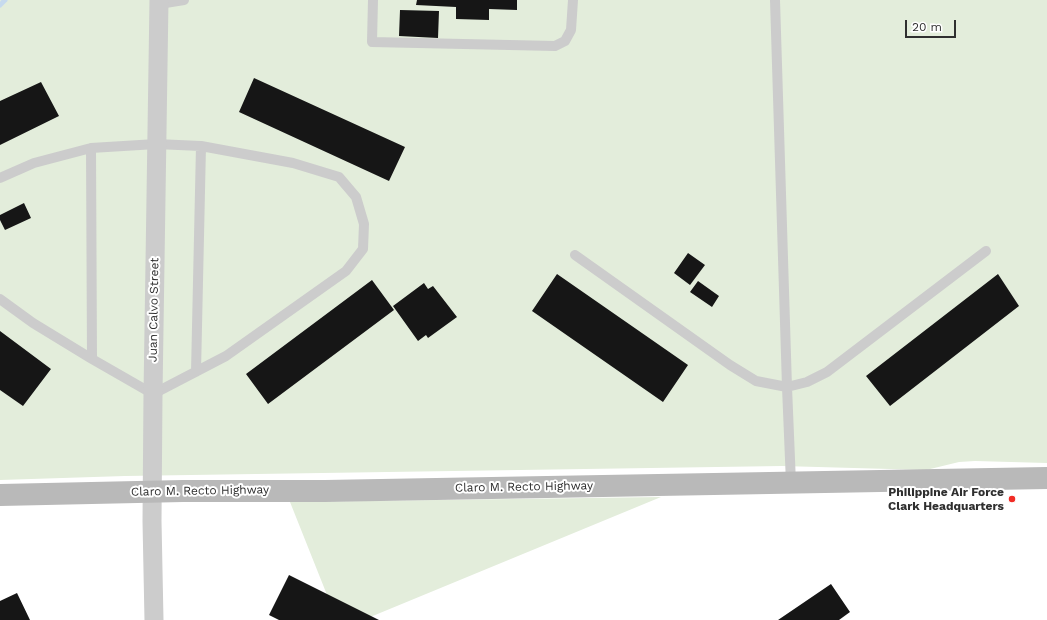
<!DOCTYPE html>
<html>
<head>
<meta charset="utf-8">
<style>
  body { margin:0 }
  #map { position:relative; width:1047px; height:620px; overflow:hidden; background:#fff; font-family:"Work Sans",sans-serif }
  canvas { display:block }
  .scale { position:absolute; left:905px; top:20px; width:51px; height:18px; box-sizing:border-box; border:2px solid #2f2f2f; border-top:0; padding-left:5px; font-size:12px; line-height:14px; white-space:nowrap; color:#2f2f2f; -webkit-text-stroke:3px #fff; paint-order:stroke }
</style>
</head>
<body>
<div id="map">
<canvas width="1047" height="620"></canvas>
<div class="scale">20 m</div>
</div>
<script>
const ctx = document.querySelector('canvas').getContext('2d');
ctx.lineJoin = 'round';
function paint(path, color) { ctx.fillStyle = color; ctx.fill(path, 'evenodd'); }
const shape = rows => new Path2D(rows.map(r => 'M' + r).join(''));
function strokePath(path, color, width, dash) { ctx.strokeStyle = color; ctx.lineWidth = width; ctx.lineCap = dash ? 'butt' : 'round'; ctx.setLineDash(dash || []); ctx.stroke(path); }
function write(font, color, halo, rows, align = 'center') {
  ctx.font = font + ' "Work Sans",sans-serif'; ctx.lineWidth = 4; ctx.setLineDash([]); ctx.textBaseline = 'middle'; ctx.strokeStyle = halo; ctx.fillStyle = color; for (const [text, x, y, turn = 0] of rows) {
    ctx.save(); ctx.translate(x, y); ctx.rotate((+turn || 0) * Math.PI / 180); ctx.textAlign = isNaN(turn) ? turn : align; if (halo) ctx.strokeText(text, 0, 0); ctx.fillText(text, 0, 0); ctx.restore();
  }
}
const green = shape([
  [0,0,1047,0,1047,463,975,461,959,462,926,470,782,466,125,476,0,480],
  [661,497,363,620,337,620,290,502]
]);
const stream = shape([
  [0,5,5,0]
]);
const building = shape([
  [417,0,517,0,517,10,489,9,489,20,456,19,456,7,416,5],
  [400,10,439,11,438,38,399,36],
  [254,78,405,147,389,181,239,112],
  [41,82,59,116,0,145,0,101],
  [24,203,31,218,5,230,0,220,0,215],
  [688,253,705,265,690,285,674,273],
  [557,274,688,365,663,402,532,311],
  [998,274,1019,306,890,406,866,376],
  [372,280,394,310,268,404,246,374],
  [698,281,719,296,712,307,690,292],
  [424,283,428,289,433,286,457,317,428,338,426,335,418,341,393,306],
  [0,331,51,369,23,406,0,390],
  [289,575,379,620,279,620,269,615],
  [831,584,850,612,839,620,778,620],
  [17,593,30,620,0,620,0,601]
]);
const service = shape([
  [373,0,372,42,555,46,565,41,571,30,573,0],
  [775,0,787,387,791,483],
  [159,4,184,0],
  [91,148,92,359],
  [0,178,34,163,91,148,156,144,201,146,293,163,339,177,356,197,364,224,363,249,346,271,226,356,153,394,92,359,33,323,0,299],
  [575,255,730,365,756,381,787,387,807,382,827,372,986,251],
  [196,372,201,146]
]);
const minor = shape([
  [154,620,152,521,153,394,159,0]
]);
const secondary = shape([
  [0,495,183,491,325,491,1047,478]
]);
const markers = [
  [1012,499,4,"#f12c25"]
];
const streetNames = [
  ["Juan Calvo Street",154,310,-89],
  ["Claro M. Recto Highway",524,487,-1],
  ["Claro M. Recto Highway",200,491,-1]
];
const poiNames = [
  ["Philippine Air Force",1004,492],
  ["Clark Headquarters",1004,506]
];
paint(green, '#e3eddb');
strokePath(stream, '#c6daee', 5);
paint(building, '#161616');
strokePath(service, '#ccc', 10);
strokePath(minor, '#ccc', 19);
strokePath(secondary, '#b9b9b9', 22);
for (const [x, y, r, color] of markers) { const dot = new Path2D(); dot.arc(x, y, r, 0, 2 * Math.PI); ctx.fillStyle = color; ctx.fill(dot); strokePath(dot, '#fff', 1.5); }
write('12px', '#2f2f2f', '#fff', streetNames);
write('bold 12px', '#2f2f2f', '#fff', poiNames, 'right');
</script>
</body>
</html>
